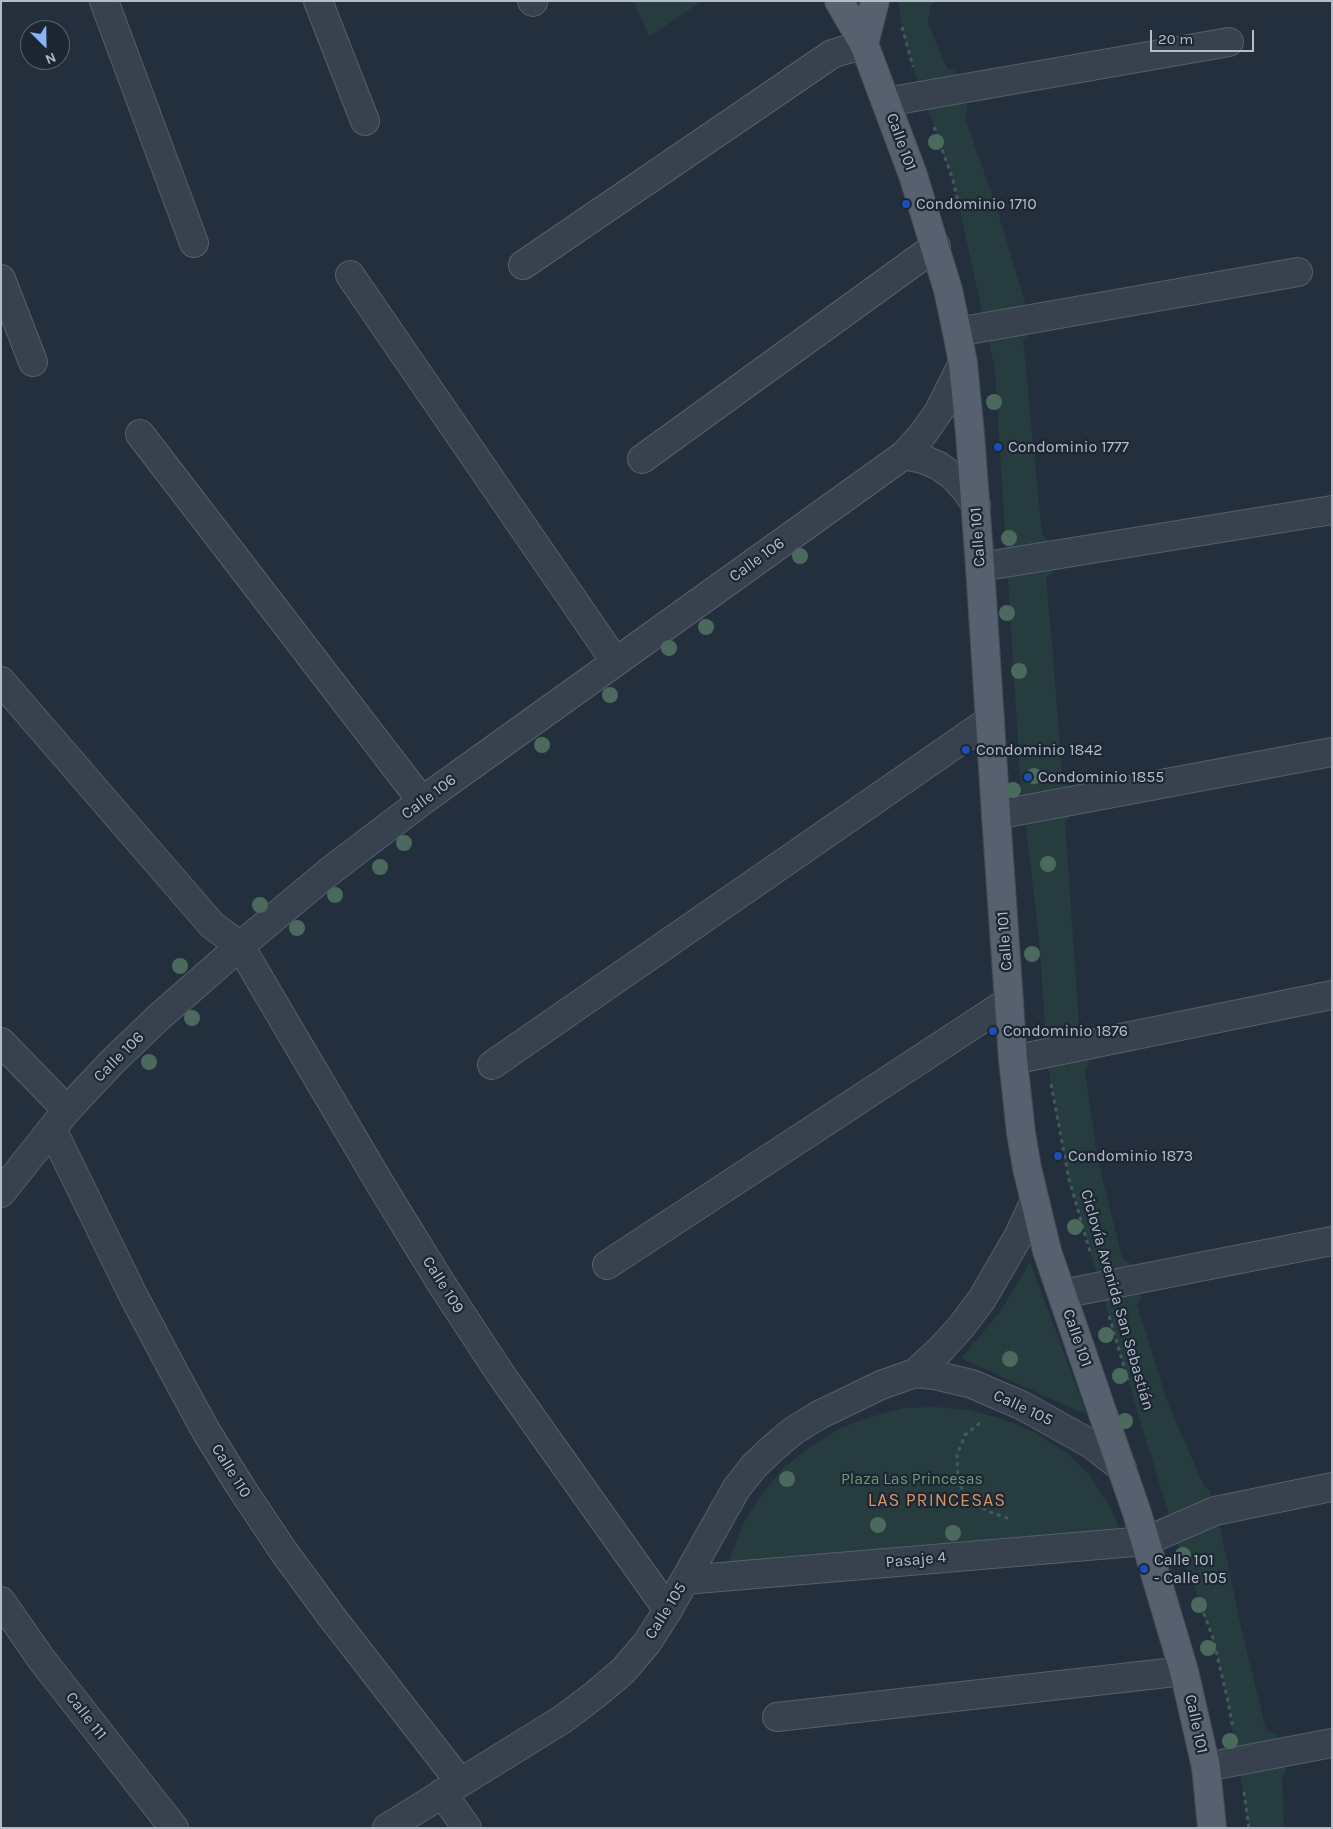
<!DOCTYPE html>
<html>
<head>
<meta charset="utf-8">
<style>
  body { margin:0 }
  #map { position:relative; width:1333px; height:1829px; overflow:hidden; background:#242f3e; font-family:Karla,sans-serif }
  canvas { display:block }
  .frame { position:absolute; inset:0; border:2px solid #b4bcc9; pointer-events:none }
  .north { position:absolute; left:20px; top:20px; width:50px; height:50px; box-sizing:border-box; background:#1d2633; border:1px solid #59626f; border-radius:50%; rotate:157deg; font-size:14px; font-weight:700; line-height:20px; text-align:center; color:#b4bcc9 }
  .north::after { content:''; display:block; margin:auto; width:18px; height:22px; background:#8ab4f8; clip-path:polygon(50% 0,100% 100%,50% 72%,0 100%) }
  .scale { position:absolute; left:1150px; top:30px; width:104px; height:22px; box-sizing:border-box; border:2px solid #b4bcc9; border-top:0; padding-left:6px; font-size:15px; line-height:18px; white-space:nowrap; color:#b4bcc9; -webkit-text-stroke:4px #1d2633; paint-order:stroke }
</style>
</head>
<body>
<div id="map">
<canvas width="1333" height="1829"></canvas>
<div class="frame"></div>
<div class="north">N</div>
<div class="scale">20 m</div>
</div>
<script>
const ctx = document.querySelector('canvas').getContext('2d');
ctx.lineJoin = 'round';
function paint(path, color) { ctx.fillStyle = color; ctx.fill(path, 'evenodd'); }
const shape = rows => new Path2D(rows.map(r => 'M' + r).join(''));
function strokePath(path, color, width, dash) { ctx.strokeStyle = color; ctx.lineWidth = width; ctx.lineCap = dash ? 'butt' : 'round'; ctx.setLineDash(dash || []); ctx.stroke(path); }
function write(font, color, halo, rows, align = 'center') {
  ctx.font = font + ' Karla,sans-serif'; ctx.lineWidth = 4.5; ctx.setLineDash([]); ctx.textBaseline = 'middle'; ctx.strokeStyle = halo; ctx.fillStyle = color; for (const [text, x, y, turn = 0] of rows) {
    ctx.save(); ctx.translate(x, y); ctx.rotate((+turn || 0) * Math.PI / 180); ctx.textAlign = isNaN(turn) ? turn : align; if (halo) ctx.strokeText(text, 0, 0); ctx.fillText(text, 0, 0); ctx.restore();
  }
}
const green = shape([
  [634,1,702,1,649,37],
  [899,1,934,1,930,7,928,23,947,68,954,70,968,109,965,118,996,206,1024,299,1028,335,1023,340,1042,534,1049,541,1053,573,1046,577,1054,667,1062,776,1067,782,1071,815,1065,823,1079,1023,1085,1028,1089,1064,1085,1071,1098,1161,1122,1258,1130,1263,1141,1298,1137,1305,1167,1401,1204,1486,1210,1491,1221,1532,1241,1627,1266,1730,1277,1735,1286,1772,1282,1776,1284,1828,1249,1828,1228,1701,1213,1638,1177,1540,1140,1421,1069,1179,1048,1067,1039,939,1020,776,995,370,953,180,912,65,901,22],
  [1030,1262,1087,1415,961,1358,1000,1312],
  [936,1407,970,1410,1003,1419,1034,1432,1067,1453,1088,1474,1110,1506,1120,1530,726,1568,743,1523,762,1495,783,1468,809,1448,838,1429,870,1417,903,1408]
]);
const path = shape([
  [902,27,913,67],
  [934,127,953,180,960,211],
  [1051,1084,1069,1179,1091,1255],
  [1109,1316,1128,1380],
  [980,1423,965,1435,957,1455,958,1478,964,1494,987,1511,1010,1519],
  [1198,1598,1213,1638,1228,1701,1233,1729],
  [1244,1792,1249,1828]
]);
const minor = shape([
  [104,1,194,243],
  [318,1,365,121],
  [532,1,533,2],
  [886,102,1229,42],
  [523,265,832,54,864,44],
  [350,275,615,661],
  [1,279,33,362],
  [957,332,1298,272],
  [140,434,422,801],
  [904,455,923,459,939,466,954,477,966,490,976,505],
  [642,459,936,246],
  [980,567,1332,510],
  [1,681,212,925,240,946,379,1182,439,1280,502,1376,668,1610],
  [996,815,1332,752],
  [1,1042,67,1110],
  [1013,1060,1332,995],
  [492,1065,990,720],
  [52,1129,133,1295,175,1374,206,1431,240,1486,284,1552,331,1616,460,1782],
  [1,1193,67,1110,112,1062,159,1017,240,946,330,871,422,801,904,455,923,434,939,411,963,363],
  [607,1265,1009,1001],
  [1062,1294,1332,1241],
  [915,1373,934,1375,972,1384,1023,1406,1091,1444,1122,1468],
  [685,1580,1146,1541,1215,1511,1332,1487],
  [1,1601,42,1660,174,1828],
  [777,1717,1184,1671],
  [1206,1767,1332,1743],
  [442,1793,467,1828],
  [387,1828,563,1719,596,1694,623,1671,647,1643,668,1610,736,1489,754,1466,773,1448,793,1431,819,1415,881,1385,915,1373,941,1349,961,1327,982,1299,1018,1237,1034,1203]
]);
const major = shape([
  [839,1,864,44,913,175,948,290,957,332,963,363,970,434,980,567,996,815,1013,1060,1021,1133,1027,1168,1047,1251,1137,1513,1184,1671,1206,1767,1212,1828],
  [864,44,875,1]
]);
const trees = [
  [936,142],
  [994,402],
  [1009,538],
  [800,556],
  [1007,613],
  [706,627],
  [669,648],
  [1019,671],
  [610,695],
  [542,745],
  [1034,776],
  [1013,790],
  [404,843],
  [1048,864],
  [380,867],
  [335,895],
  [260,905],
  [297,928],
  [1032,954],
  [180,966],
  [192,1018],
  [149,1062],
  [1075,1227],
  [1106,1335],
  [1010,1359],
  [1120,1376],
  [1125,1421],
  [787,1479],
  [878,1525],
  [953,1533],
  [1183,1555],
  [1199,1605],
  [1208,1648],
  [1230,1741]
];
const markers = [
  [906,204,5,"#1a4fb4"],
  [998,447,5,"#1a4fb4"],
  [966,750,5,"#1a4fb4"],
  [1028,777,5,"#1a4fb4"],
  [993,1031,5,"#1a4fb4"],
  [1058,1156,5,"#1a4fb4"],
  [1144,1569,5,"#1a4fb4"]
];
const streetNames = [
  ["Calle 101",901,142,70],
  ["Calle 101",978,537,-94],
  ["Calle 106",757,560,-36],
  ["Calle 106",429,797,-37],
  ["Calle 101",1005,941,-94],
  ["Calle 106",119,1057,-45],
  ["Calle 109",443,1285,58],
  ["Ciclovía Avenida San Sebastián",1117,1300,74],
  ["Calle 101",1077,1338,71],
  ["Calle 105",1023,1408,25],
  ["Calle 110",231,1471,58],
  ["Pasaje 4",916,1560,-5],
  ["Calle 105",666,1611,-58],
  ["Calle 111",86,1716,52],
  ["Calle 101",1196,1724,78]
];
const poiNames = [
  ["Condominio 1710",916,204],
  ["Condominio 1777",1008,447],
  ["Condominio 1842",976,750],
  ["Condominio 1855",1038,777],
  ["Condominio 1876",1003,1031],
  ["Condominio 1873",1068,1156],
  ["Calle 101",1154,1560],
  ["- Calle 105",1154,1578]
];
const parkNames = [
  ["Plaza Las Princesas",912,1479]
];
const neighbourhoodNames = [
  ["LAS PRINCESAS",937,1501]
];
paint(green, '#263c3f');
strokePath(minor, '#565f6c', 30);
strokePath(major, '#414a57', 30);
strokePath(path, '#44595c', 3, [4, 4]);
strokePath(minor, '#38414e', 28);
strokePath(major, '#56606e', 28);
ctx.fillStyle = '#4b6a5d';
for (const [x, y] of trees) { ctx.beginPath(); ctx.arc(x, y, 8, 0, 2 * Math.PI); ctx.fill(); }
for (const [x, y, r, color] of markers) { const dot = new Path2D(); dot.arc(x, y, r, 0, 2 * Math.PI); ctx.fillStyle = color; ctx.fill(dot); strokePath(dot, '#1d2633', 2); }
write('16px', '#b4bcc9', '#1d2633', streetNames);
write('16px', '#b4bcc9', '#1d2633', poiNames, 'left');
write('16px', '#6b9a76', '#1d2633', parkNames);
ctx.letterSpacing = '1px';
write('18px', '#d59563', '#1d2633', neighbourhoodNames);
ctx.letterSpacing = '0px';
</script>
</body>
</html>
